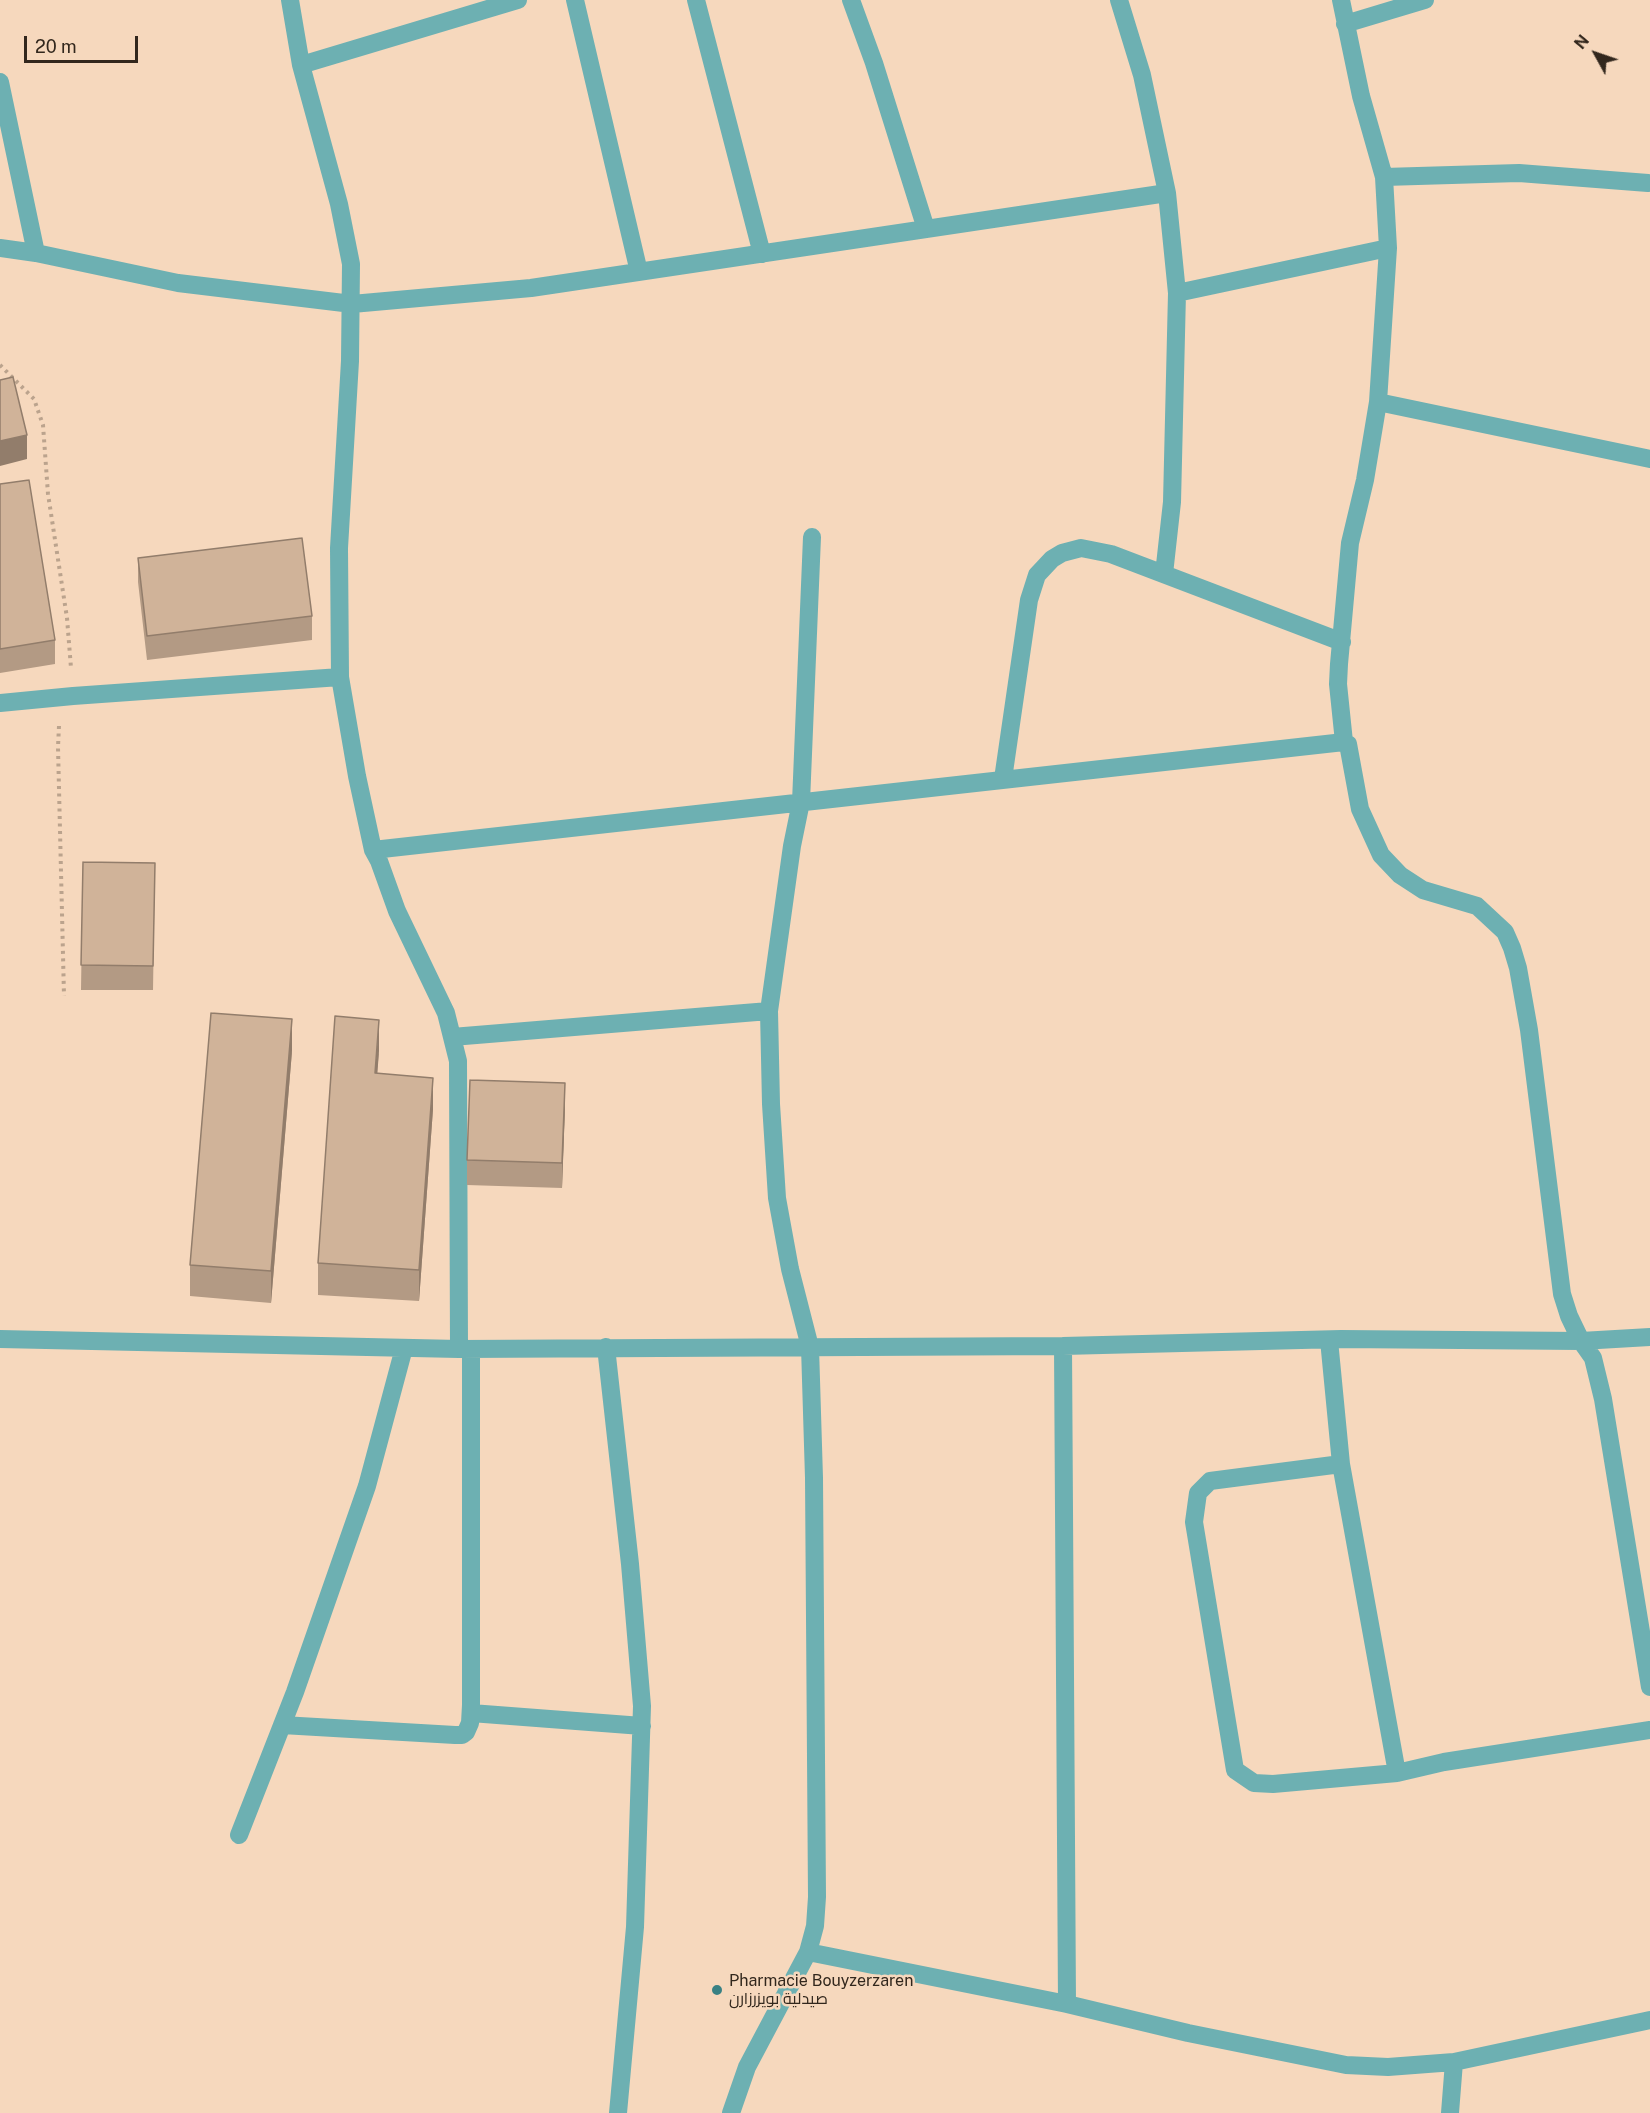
<!DOCTYPE html>
<html>
<head>
<meta charset="utf-8">
<style>
  body { margin:0 }
  #map { position:relative; width:1650px; height:2113px; overflow:hidden; background:#f6d8bd; font-family:"Public Sans",sans-serif }
  canvas { display:block }
  .north { position:absolute; left:1566px; top:24px; width:60px; height:60px; -webkit-text-stroke:4px #f6d8bd; paint-order:stroke; rotate:310deg; font-size:16px; font-weight:700; line-height:24px; text-align:center; color:#32271d }
  .north::after { content:''; display:block; margin:auto; width:21px; height:27px; background:#32271d; clip-path:polygon(50% 0,100% 100%,50% 72%,0 100%) }
  .scale { position:absolute; left:24px; top:36px; width:114px; height:27px; box-sizing:border-box; border:3px solid #32271d; border-top:0; padding-left:8px; font-size:18px; line-height:21px; white-space:nowrap; color:#32271d; -webkit-text-stroke:4px #f6d8bd; paint-order:stroke }
</style>
</head>
<body>
<div id="map">
<canvas width="1650" height="2113"></canvas>
<div class="north">N</div>
<div class="scale">20 m</div>
</div>
<script>
const ctx = document.querySelector('canvas').getContext('2d');
ctx.lineJoin = 'round';
const shape = rows => new Path2D(rows.map(r => 'M' + r).join(''));
function strokePath(path, color, width, dash) { ctx.strokeStyle = color; ctx.lineWidth = width; ctx.lineCap = dash ? 'butt' : 'round'; ctx.setLineDash(dash || []); ctx.stroke(path); }
function paint(path, color) { ctx.fillStyle = color; ctx.fill(path, 'evenodd'); }
function write(font, color, halo, rows, align = 'center') {
  ctx.font = font + ' "Public Sans",Cairo,sans-serif'; ctx.lineWidth = 5; ctx.setLineDash([]); ctx.textBaseline = 'middle'; ctx.strokeStyle = halo; ctx.fillStyle = color; for (const [text, x, y, turn = 0] of rows) {
    ctx.save(); ctx.translate(x, y); ctx.rotate((+turn || 0) * Math.PI / 180); ctx.textAlign = isNaN(turn) ? turn : align; if (halo) ctx.strokeText(text, 0, 0); ctx.fillText(text, 0, 0); ctx.restore();
  }
}
const path = shape([
  [0,365,34,399,43,425,48,494,67,618,71,668],
  [59,726,58,747,64,996]
]);
const minor = shape([
  [290,0,301,65,339,204,351,264,350,361,339,548,340,677,357,776,373,850,379,861,397,911,446,1013,458,1061,459,1349],
  [575,0,639,272],
  [696,0,762,254],
  [851,0,874,63,926,229],
  [1119,0,1142,75,1167,193,1177,293,1172,502,1164,574],
  [1341,0,1361,96,1384,177,1388,248,1378,402,1365,480,1350,543,1339,664,1338,684,1344,742,1348,744,1360,809,1381,855,1400,875,1423,890,1477,906,1505,932,1512,948,1518,968,1529,1030,1562,1294,1569,1316,1581,1341,1593,1358,1603,1399,1650,1687],
  [1345,24,1425,0],
  [301,65,518,0],
  [0,82,36,253],
  [1384,177,1519,173,1648,183],
  [0,248,36,253,178,283,352,304,531,288,1167,193],
  [1177,293,1388,248],
  [1378,402,1650,459],
  [0,703,73,696,340,677],
  [1003,779,1029,600,1037,575,1052,559,1062,553,1081,548,1111,554,1342,642],
  [373,850,1344,742],
  [452,1037,769,1011],
  [0,1339,459,1349,1063,1346,1341,1339,1581,1341,1650,1337],
  [1329,1340,1341,1464,1397,1773,1444,1762,1650,1730],
  [1063,1346,1067,2004],
  [606,1347,630,1564,642,1706,635,1927,618,2113],
  [1341,1464,1210,1481,1198,1493,1194,1522,1235,1770,1254,1783,1273,1784,1397,1773],
  [471,1713,642,1726],
  [282,1725,455,1735,462,1735,466,1732,470,1723,471,1705,471,1349],
  [239,1835,295,1692,367,1486,404,1348],
  [808,1952,1067,2004,1188,2033,1346,2065,1388,2067,1454,2062,1650,2020],
  [731,2113,747,2067,808,1952,815,1926,817,1897,814,1478,810,1347,790,1269,777,1198,771,1104,769,1011,792,846,801,802,812,537],
  [1450,2113,1454,2062]
]);
const wall = shape([
  [0,484,55,640,55,664,0,673],
  [138,558,312,616,312,640,147,660,138,582],
  [83,862,155,863,153,990,81,990],
  [292,1051,271,1303,190,1296,190,1265],
  [379,1051,377,1073,433,1109,419,1301,318,1295,318,1263],
  [565,1107,562,1188,467,1185,467,1160]
]);
const shadedWall = shape([
  [27,435,27,459,0,466,0,441],
  [292,1019,292,1051,271,1303,271,1271],
  [379,1020,379,1051,375,1105,375,1073],
  [433,1078,433,1109,419,1301,419,1270],
  [565,1083,565,1107,562,1188,562,1163]
]);
const building = shape([
  [13,377,27,435,0,441,0,380,13,377],
  [29,480,55,640,0,649,0,484,29,480],
  [302,538,312,616,147,636,138,558,302,538],
  [83,862,155,863,153,966,81,965,83,862],
  [211,1013,292,1019,271,1271,190,1265,211,1013],
  [335,1016,379,1020,375,1073,433,1078,419,1270,318,1263,335,1016],
  [470,1080,565,1083,562,1163,467,1160,470,1080]
]);
const markers = [
  [717,1990,6,"#398184"]
];
const poiNames = [
  ["Pharmacie Bouyzerzaren",729,1981],
  ["صيدلية بويزرزارن",729,1999]
];
strokePath(path, '#bba38d', 4, [3, 4.5]);
strokePath(minor, '#6db0b2', 18);
paint(wall, '#b39a84');
paint(shadedWall, '#927d6b');
paint(building, '#d0b399');
strokePath(building, '#927d6b', 1.5);
for (const [x, y, r, color] of markers) { const dot = new Path2D(); dot.arc(x, y, r, 0, 2 * Math.PI); ctx.fillStyle = color; ctx.fill(dot); strokePath(dot, '#f6d8bd', 2); }
write('16px', '#32271d', '#f6d8bd', poiNames, 'left');
</script>
</body>
</html>
